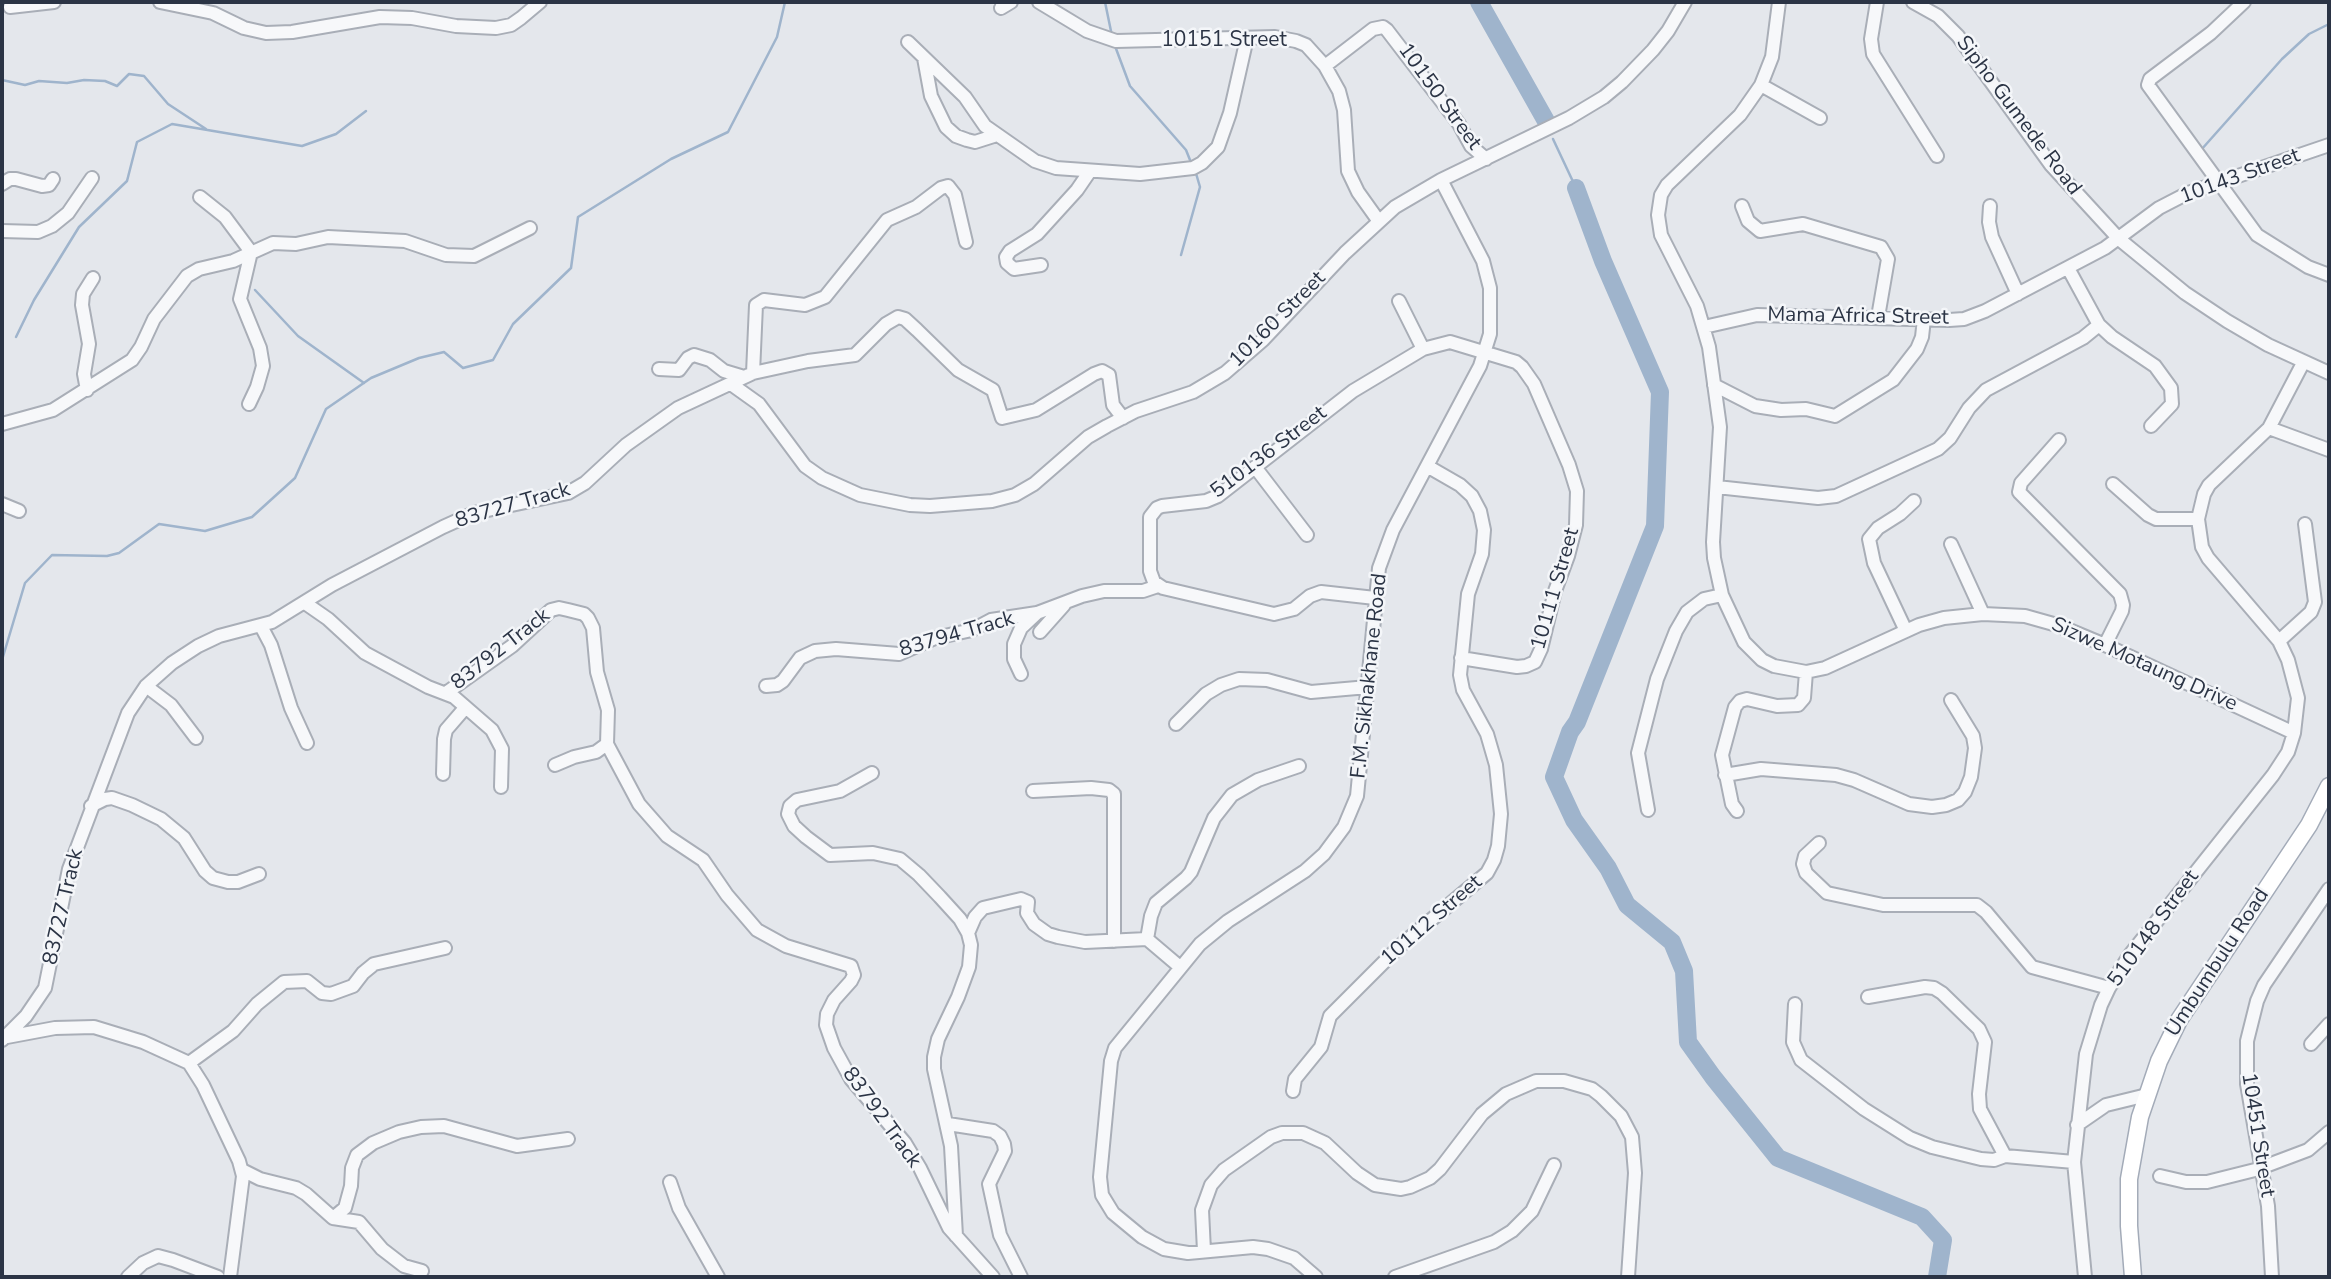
<!DOCTYPE html>
<html>
<head>
<meta charset="utf-8">
<style>
  body { margin:0 }
  #map { position:relative; width:2331px; height:1279px; overflow:hidden; background:#e4e7ec; font-family:"Nunito Sans",sans-serif }
  canvas { display:block }
  .frame { position:absolute; inset:0; border:4px solid #2b3445; pointer-events:none }
</style>
</head>
<body>
<div id="map">
<canvas width="2331" height="1279"></canvas>
<div class="frame"></div>
</div>
<script>
const ctx = document.querySelector('canvas').getContext('2d');
ctx.lineJoin = 'round';
const shape = rows => new Path2D(rows.map(r => 'M' + r).join(''));
function strokePath(path, color, width, dash) { ctx.strokeStyle = color; ctx.lineWidth = width; ctx.lineCap = dash ? 'butt' : 'round'; ctx.setLineDash(dash || []); ctx.stroke(path); }
function write(font, color, halo, rows, align = 'center') {
  ctx.font = font + ' "Nunito Sans",sans-serif'; ctx.lineWidth = 5; ctx.setLineDash([]); ctx.textBaseline = 'middle'; ctx.strokeStyle = halo; ctx.fillStyle = color; for (const [text, x, y, turn = 0] of rows) {
    ctx.save(); ctx.translate(x, y); ctx.rotate((+turn || 0) * Math.PI / 180); ctx.textAlign = isNaN(turn) ? turn : align; if (halo) ctx.strokeText(text, 0, 0); ctx.fillText(text, 0, 0); ctx.restore();
  }
}
const stream = shape([
  [1105,2,1112,36],
  [1115,46,1130,86,1186,150,1192,165],
  [2,80,25,85,39,81,67,83,84,80,105,81,117,86,129,74,144,76,168,104,206,129],
  [1553,139,1576,188],
  [2201,150,2282,59,2309,34,2329,24],
  [1181,255,1200,187,1195,170],
  [255,290,298,336,364,383],
  [16,337,34,300,79,227,127,181,137,142,172,124,302,146,336,134,366,111],
  [2,660,25,583,52,555,107,556,119,553,159,524,205,531,252,517,295,478,326,409,371,378,419,358,444,352,463,368,493,360,513,324,571,268,578,217,671,159,728,132,777,37,785,2]
]);
const river = shape([
  [1479,2,1546,121],
  [1576,188,1603,261,1660,392,1655,526,1577,722,1570,732,1554,777,1574,820,1608,868,1627,905,1672,942,1684,971,1688,1042,1713,1077,1778,1158,1922,1217,1943,1240,1937,1277]
]);
const minor = shape([
  [160,2,213,13,244,28,266,33,292,32,380,17,412,18,456,26,496,28,511,25,521,18,540,2],
  [1039,2,1087,31,1116,41,1275,37,1296,41,1306,45,1325,66,1339,91,1344,110,1348,171,1358,192,1378,220],
  [1779,2,1772,57,1761,85,1740,115,1667,185,1661,195,1658,215,1661,235,1697,306,1709,347,1720,427,1713,542,1714,558,1722,595,1744,642,1762,660,1774,666,1806,672,1825,668,1919,625,1944,618,1983,614,2025,616,2057,625,2105,645,2294,733],
  [1877,2,1871,39,1873,54,1937,156],
  [1913,2,1938,16,1958,36,2051,165,2119,239,2185,293,2227,321,2268,345,2329,373],
  [2244,2,2211,33,2150,79,2148,85,2257,235,2308,267,2329,275],
  [10,7,54,2],
  [1001,8,1011,2],
  [908,42,965,97,985,126,1035,161,1056,168,1140,174,1193,168,1202,163,1218,147,1230,113,1247,38],
  [924,58,931,96,946,127,956,136,967,140,975,142,997,135],
  [1325,66,1373,29,1383,27,1387,30,1459,124,1471,146,1486,159],
  [1761,85,1820,118],
  [2,184,10,179,16,179,42,186,49,185,53,179],
  [200,197,225,217,251,252,240,299,260,348,263,366,257,387,249,404],
  [1742,206,1748,221,1760,231,1803,224,1881,247,1888,259,1878,317],
  [1990,206,1989,222,1992,237,2018,294],
  [2,231,38,232,52,226,68,213,92,178],
  [1041,265,1014,269,1007,263,1006,257,1010,251,1037,234,1077,190,1090,171],
  [2068,268,2099,325,2112,337,2155,366,2171,388,2172,404,2151,426],
  [1399,301,1423,349],
  [1704,327,1757,315,1949,320,1964,319,1985,311,2105,248,2159,208,2188,193,2329,145],
  [659,369,679,370,688,358,694,355,710,360,724,371,744,377],
  [753,373,756,305,764,300,805,305,825,297,887,220,916,207,941,188,948,186,955,195,966,242],
  [731,384,759,404,805,466,822,478,860,495,910,505,930,506,992,501,1015,495,1034,484,1088,437,1107,426,1136,411,1193,392,1225,373,1263,340,1345,253,1395,207,1441,180,1569,118,1604,97,1622,82,1653,50,1668,31,1685,2],
  [1714,385,1755,406,1781,410,1806,409,1835,416,1893,380,1917,349,1922,337,1924,319],
  [87,390,84,374,89,344,82,305,83,294,93,278],
  [2,424,53,410,132,360,141,347,154,319,187,276,199,269,233,261,273,243,296,244,328,237,405,241,446,255,474,256,530,228],
  [2269,428,2329,450],
  [2059,440,2021,483,2019,492,2120,594,2123,605,2122,611,2105,645],
  [1255,467,1307,535],
  [2113,484,2148,515,2156,519,2198,519],
  [1717,487,1818,498,1836,496,1938,449,1950,438,1969,408,1986,390,2083,338,2099,325],
  [2,504,19,511],
  [1951,544,1983,614],
  [1375,598,1321,592,1310,596,1294,609,1274,614,1163,588,1154,582,1150,571,1150,517,1157,508,1162,506,1206,501,1218,496,1353,391,1423,349,1450,342,1516,362,1522,367,1534,384,1569,465,1577,491,1576,525,1568,556,1555,591,1541,649,1535,662,1526,666,1517,667,1461,658],
  [305,603,328,619,365,653,428,687,454,697,492,730,502,749,501,787],
  [261,626,271,645,291,708,307,743],
  [1906,631,1874,563,1869,539,1878,528,1900,514,1914,501],
  [1040,632,1064,605],
  [2279,641,2311,612,2315,602,2305,524],
  [1021,674,1014,659,1014,644,1021,628,1037,613],
  [146,686,171,705,196,738],
  [766,686,777,685,783,681,800,658,815,651,836,649,899,654,935,638,972,630,991,620,1037,613,1082,596,1104,591,1143,591,1158,586],
  [446,693,512,646,551,610,559,608,568,610,584,614,588,618,593,628,597,672,608,710,607,744,639,804,667,836,703,860,727,895,757,930,786,946,851,966,854,975,851,981,834,1000,827,1014,826,1025,834,1048,851,1079,905,1143,920,1168,949,1228,993,1277],
  [1176,724,1206,694,1221,685,1239,679,1267,680,1311,692,1368,687],
  [555,765,574,757,596,752,607,744],
  [872,773,840,791,797,800,790,806,788,814,794,826,806,837,830,855,873,853,900,859,919,875,940,897,960,919,968,933,971,945,969,967,958,997,938,1039,934,1057,934,1069,951,1146,956,1236],
  [443,774,444,739,446,730,465,708],
  [1725,775,1761,769,1836,775,1854,780,1909,804,1932,807,1946,805,1958,800,1965,792,1971,777,1975,748,1973,736,1951,700],
  [1033,791,1091,788,1109,790,1114,794,1114,941],
  [91,806,105,799,112,798,132,805,161,819,184,838,205,871,213,878,228,882,238,882,259,874],
  [1648,810,1638,753,1657,679,1676,631,1687,612,1704,599,1722,595],
  [1737,811,1732,804,1722,755,1735,707,1740,701,1747,699,1777,706,1798,705,1804,698,1806,672],
  [1819,843,1805,856,1803,864,1806,873,1827,893,1883,905,1977,905,1986,912,2032,967,2109,988],
  [968,933,975,917,983,908,1021,899,1028,902,1027,913,1034,924,1048,934,1058,937,1085,942,1147,939],
  [1180,967,1147,939,1151,916,1156,903,1186,878,1191,872,1214,818,1232,795,1258,780,1299,766],
  [1868,997,1925,987,1934,988,1942,993,1979,1029,1985,1042,1979,1094,1980,1109,2005,1156],
  [1795,1004,1793,1042,1801,1060,1864,1109,1910,1138,1932,1147,1981,1159,1994,1160,2005,1156,2074,1162],
  [7,1037,55,1028,94,1027,143,1042,189,1063,203,1085,239,1161,243,1176,230,1277],
  [2,1040,26,1016,45,988,69,869,128,713,146,686,172,663,198,646,219,636,272,622,332,585,443,527,474,513,568,493,585,483,626,445,678,408,753,373,808,361,855,355,886,324,898,317,905,319,917,330,958,370,993,390,1002,418,1036,410,1094,374,1102,371,1109,375,1113,405,1123,418],
  [2311,1044,2329,1024],
  [189,1063,233,1031,257,1004,284,982,307,981,322,993,331,994,353,986,363,973,374,964,445,948],
  [1293,1091,1295,1079,1321,1047,1330,1016,1400,946,1487,873,1494,860,1498,846,1501,814,1496,765,1487,734,1463,690,1460,675,1468,594,1482,554,1484,530,1480,511,1472,496,1460,485,1427,466],
  [948,1124,993,1131,1000,1136,1004,1144,1005,1151,989,1184,1000,1235,1021,1277],
  [2077,1125,2106,1105,2147,1095],
  [242,1170,260,1179,296,1188,306,1194,333,1218,345,1208,351,1186,352,1168,357,1155,373,1143,399,1132,421,1127,444,1126,517,1146,568,1139],
  [2160,1176,2186,1182,2207,1182,2255,1170,2308,1150,2329,1132],
  [670,1182,679,1208,718,1277],
  [333,1218,359,1222,382,1249,404,1266,422,1271],
  [1204,1251,1202,1210,1211,1185,1224,1170,1271,1137,1282,1133,1303,1133,1325,1143,1357,1173,1375,1185,1401,1189,1410,1187,1430,1178,1440,1169,1482,1114,1506,1094,1536,1081,1564,1081,1592,1089,1601,1096,1621,1116,1632,1137,1635,1173,1628,1277],
  [128,1277,143,1263,158,1256,173,1260,218,1277],
  [1316,1277,1294,1258,1268,1249,1253,1247,1188,1253,1164,1249,1142,1237,1113,1213,1102,1195,1100,1177,1111,1061,1115,1048,1200,944,1228,921,1305,871,1324,854,1344,827,1357,796,1379,568,1393,530,1480,366,1490,334,1490,288,1483,261,1441,180],
  [1395,1277,1494,1242,1512,1231,1532,1211,1554,1165],
  [2085,1277,2074,1162,2086,1054,2101,1005,2109,988,2129,956,2273,775,2288,752,2294,733,2298,698,2288,660,2279,641,2208,558,2202,547,2198,519,2204,494,2209,485,2269,428,2303,363],
  [2272,1277,2268,1206,2247,1084,2247,1041,2257,1001,2264,985,2329,889]
]);
const major = shape([
  [2133,1277,2129,1226,2129,1179,2140,1117,2159,1061,2179,1020,2309,825,2329,786]
]);
const streetNames = [
  ["10151 Street",1224,41],
  ["10150 Street",1439,97,54],
  ["Sipho Gumede Road",2018,116,53],
  ["10143 Street",2240,177,-20],
  ["Mama Africa Street",1858,317,1],
  ["10160 Street",1278,320,-45],
  ["510136 Street",1269,453,-37],
  ["83727 Track",513,506,-16],
  ["10111 Street",1556,589,-74],
  ["83794 Track",957,635,-16],
  ["83792 Track",501,650,-38],
  ["Sizwe Motaung Drive",2144,665,24],
  ["F.M. Sikhakhane Road",1370,676,-84],
  ["83727 Track",64,907,-77],
  ["10112 Street",1432,921,-41],
  ["510148 Street",2154,929,-54],
  ["Umbumbulu Road",2218,963,-57],
  ["83792 Track",881,1118,54],
  ["10451 Street",2257,1135,81]
];
strokePath(stream, '#9fb4cc', 2.5);
strokePath(river, '#9fb4cc', 18);
strokePath(minor, '#a9aeb7', 16);
strokePath(major, '#a3abb8', 19);
strokePath(minor, '#f7f8fa', 12);
strokePath(major, '#fff', 16);
write('21px', '#2b3445', '#f4f6f9', streetNames);
</script>
</body>
</html>
